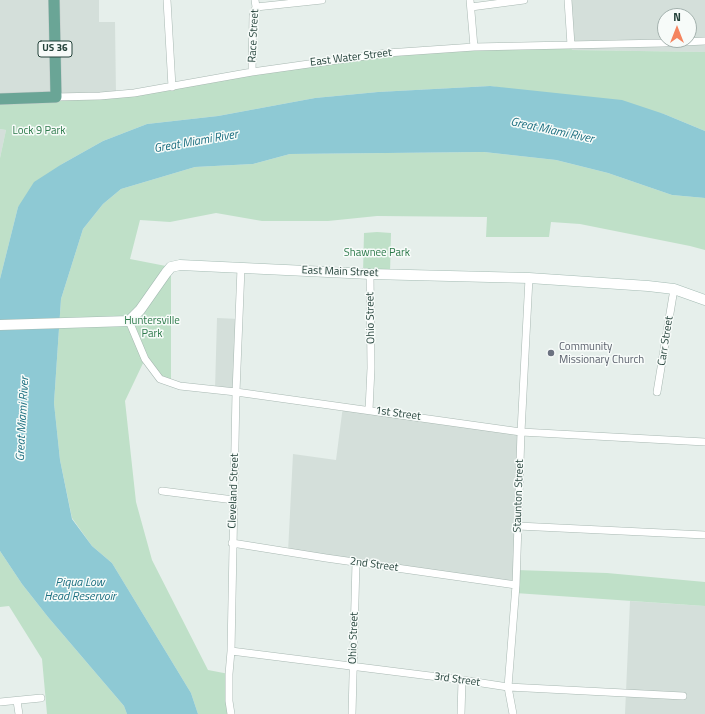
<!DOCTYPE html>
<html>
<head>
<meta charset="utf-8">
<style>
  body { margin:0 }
  #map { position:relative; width:705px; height:714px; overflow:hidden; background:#e6efeb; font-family:"Titillium Web",sans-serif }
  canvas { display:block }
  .north { position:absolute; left:657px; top:8px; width:40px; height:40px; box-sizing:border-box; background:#f7fbf9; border:1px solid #a3b1ad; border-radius:50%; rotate:0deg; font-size:11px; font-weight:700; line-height:16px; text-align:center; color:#24423a }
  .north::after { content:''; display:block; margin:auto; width:14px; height:18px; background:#f4845f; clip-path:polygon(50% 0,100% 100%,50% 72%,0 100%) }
</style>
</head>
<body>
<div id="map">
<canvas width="705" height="714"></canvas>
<div class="north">N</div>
</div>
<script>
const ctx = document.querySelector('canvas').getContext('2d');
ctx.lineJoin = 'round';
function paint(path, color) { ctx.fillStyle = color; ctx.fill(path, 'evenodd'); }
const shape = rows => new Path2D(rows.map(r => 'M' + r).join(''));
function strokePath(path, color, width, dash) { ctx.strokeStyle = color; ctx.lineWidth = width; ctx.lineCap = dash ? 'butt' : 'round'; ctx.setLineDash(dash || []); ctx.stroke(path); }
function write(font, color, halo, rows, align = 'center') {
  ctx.font = font + ' "Titillium Web",sans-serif'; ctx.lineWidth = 3; ctx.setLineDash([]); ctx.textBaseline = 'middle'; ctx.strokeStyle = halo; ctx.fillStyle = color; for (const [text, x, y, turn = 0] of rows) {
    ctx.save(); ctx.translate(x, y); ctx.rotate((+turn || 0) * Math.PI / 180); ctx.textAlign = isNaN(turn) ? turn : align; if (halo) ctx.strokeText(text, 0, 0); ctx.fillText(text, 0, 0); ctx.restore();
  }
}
const built = shape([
  [0,0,99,0,99,22,115,22,116,95,0,99],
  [568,0,705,0,705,52,572,50],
  [665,16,689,16,689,40,665,40],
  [0,129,6,130,0,158],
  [217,318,239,319,236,392,215,390],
  [343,406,521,432,516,585,288,552,293,454,336,460],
  [630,601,705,606,705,714,625,714]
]);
const green = shape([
  [571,45,572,50,705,52,705,131,664,114,490,86,378,92,315,98,218,116,147,124,103,141,62,164,18,207,0,279,0,158,6,130,0,129,0,99,100,96,387,53],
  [484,152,556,160,608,173,672,195,705,198,705,250,690,246,580,224,551,222,549,237,486,237,487,217,377,216,328,221,262,221,216,213,170,222,140,220,130,259,171,267,171,383,160,379,145,359,125,401,136,502,152,560,208,670,229,674,231,714,198,714,191,693,112,563,92,546,72,518,60,460,54,403,61,299,83,229,103,204,121,189,195,167,253,164,290,154],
  [377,232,391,233,390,274,363,274,364,233],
  [0,551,22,584,48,617,124,706,127,714,47,714,42,659,9,606,0,607],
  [516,570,607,573,705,582,705,606,515,593]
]);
const water = shape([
  [490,86,622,100,664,114,705,131,705,198,672,195,608,173,556,160,484,152,290,154,253,164,195,167,121,189,103,204,83,229,61,299,54,403,60,460,72,519,92,546,112,563,191,693,198,714,127,714,124,706,48,617,22,584,0,551,0,279,18,207,34,182,62,164,103,141,147,124,218,116,315,98,378,92]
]);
const street = shape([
  [167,0,172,87],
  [470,0,474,47],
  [568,0,571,45],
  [256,7,322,0],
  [471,7,524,0],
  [252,72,253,16,256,7,255,0],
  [56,97,100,96,134,93,252,72,387,53,474,47,663,43,705,41],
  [129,321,145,359,160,379,180,386,236,392,521,432,705,442],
  [657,392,674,289],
  [369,410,371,368,370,274],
  [162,491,234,500],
  [518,526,705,535],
  [232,543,326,558,516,585],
  [231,651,462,680,508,687,683,696],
  [17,701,19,714],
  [0,702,41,698],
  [231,714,229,701,229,674,231,651,236,392,241,268],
  [352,714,356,562],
  [461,714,462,680],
  [513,714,508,687,516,585,521,432,529,278]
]);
const secondary = shape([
  [0,325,129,321,140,310,166,273,171,267,180,265,370,274,529,278,648,286,674,289,705,300]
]);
const primary = shape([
  [0,99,56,97,54,0]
]);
const markers = [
  [551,353,4,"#6b7280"]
];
const shields = [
  [55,49,34]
];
const shieldNames = [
  ["US 36",55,49]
];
const streetNames = [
  ["Race Street",254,36,-87],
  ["East Water Street",351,58,-7],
  ["East Main Street",340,272,2],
  ["Ohio Street",371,318,-91],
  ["Carr Street",666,341,-81],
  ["1st Street",398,414,8],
  ["Cleveland Street",234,491,-88],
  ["Staunton Street",519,496,-88],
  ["2nd Street",374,565,8],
  ["Ohio Street",354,638,-88],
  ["3rd Street",457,680,8]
];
const parkNames = [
  ["Lock 9 Park",39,131],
  ["Shawnee Park",377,253],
  ["Huntersville",152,321],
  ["Park",152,334]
];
const worshipNames = [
  ["Community",559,347],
  ["Missionary Church",559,360]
];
const waterNames = [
  ["Great Miami River",552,131,12],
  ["Great Miami River",196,142,-10],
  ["Great Miami River",23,419,-87],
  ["Piqua Low",80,583],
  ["Head Reservoir",80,597]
];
paint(built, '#d4dfda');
paint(green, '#bfe0c8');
paint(water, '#8ec9d4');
strokePath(street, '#a8b8b2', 8);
strokePath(secondary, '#a4bbb3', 11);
strokePath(primary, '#c2cac8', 12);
strokePath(street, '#fff', 7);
strokePath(secondary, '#fff', 10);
strokePath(primary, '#6aa596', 11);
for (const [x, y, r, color] of markers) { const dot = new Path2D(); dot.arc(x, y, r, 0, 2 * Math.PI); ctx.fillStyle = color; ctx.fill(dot); strokePath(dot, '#f7fbf9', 1.5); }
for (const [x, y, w] of shields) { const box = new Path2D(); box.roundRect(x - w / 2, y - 8, w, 16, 3); ctx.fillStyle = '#f7fbf9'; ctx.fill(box); strokePath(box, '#24423a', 1); }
write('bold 10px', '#24423a', null, shieldNames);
write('11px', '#24423a', '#f7fbf9', streetNames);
write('11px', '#2d7a4b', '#f7fbf9', parkNames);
write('11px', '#5b616d', '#f7fbf9', worshipNames, 'left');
write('italic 12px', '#1c6f80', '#f7fbf9', waterNames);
</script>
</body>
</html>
